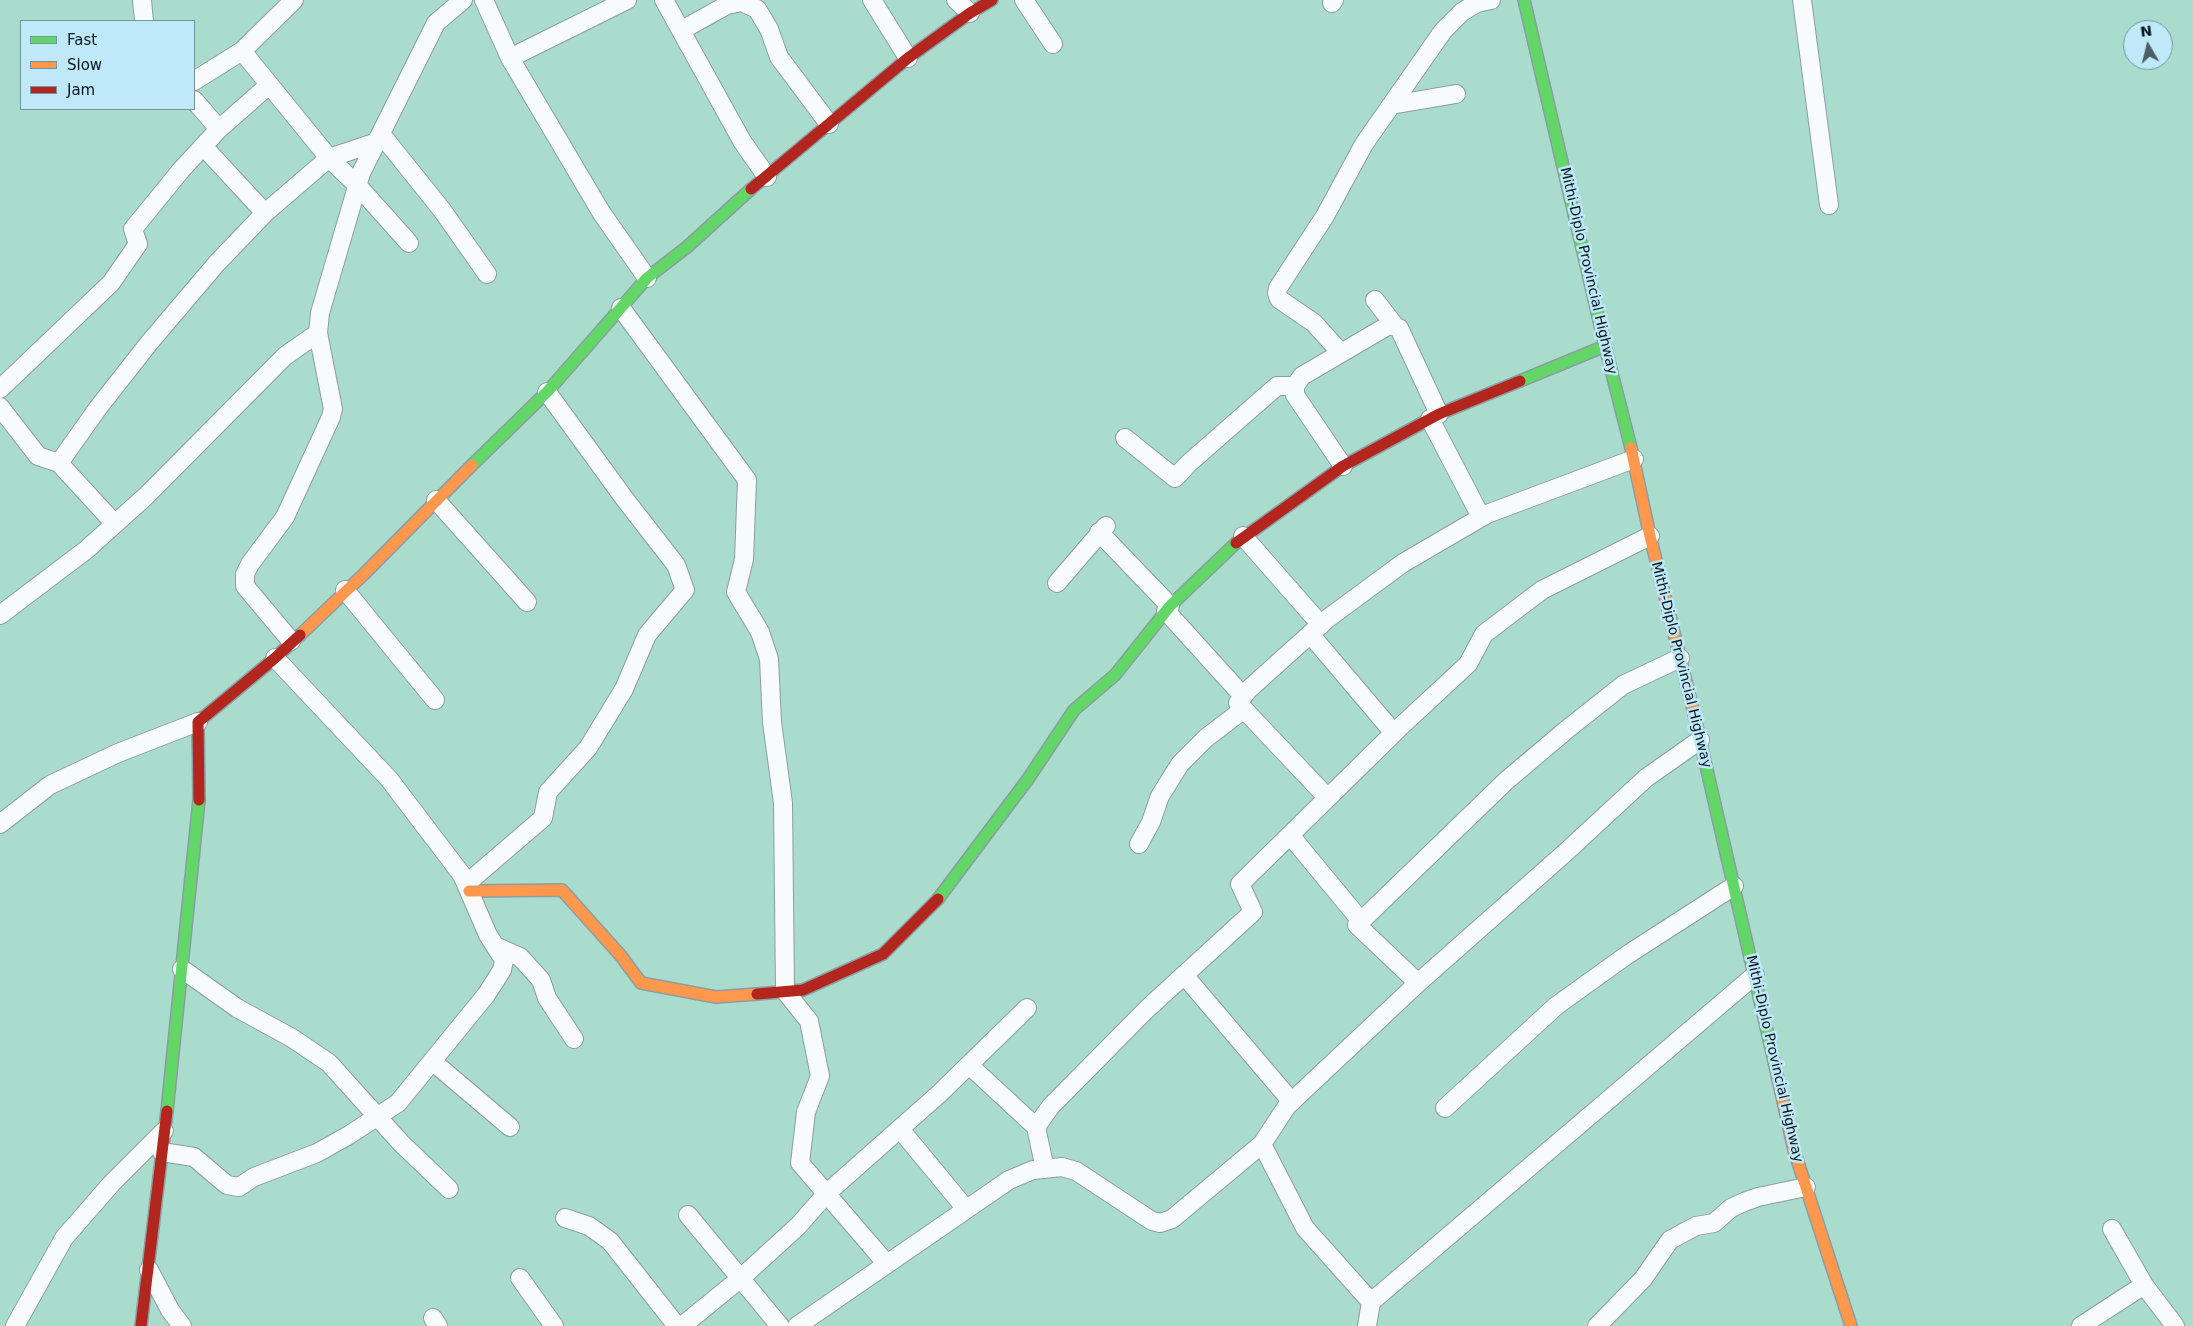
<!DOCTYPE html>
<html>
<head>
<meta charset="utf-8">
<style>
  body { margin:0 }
  #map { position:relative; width:2193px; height:1326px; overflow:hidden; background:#cce2ec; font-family:"DejaVu Sans",sans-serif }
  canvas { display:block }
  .legend { position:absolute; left:20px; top:20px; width:175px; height:90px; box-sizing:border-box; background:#bfe8f9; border:1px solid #7594a1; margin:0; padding:6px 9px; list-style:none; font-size:15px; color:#06161c }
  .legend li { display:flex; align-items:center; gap:10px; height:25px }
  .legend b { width:25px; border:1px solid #7594a1 }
  .north { position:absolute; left:2123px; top:20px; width:50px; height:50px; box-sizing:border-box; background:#bfe8f9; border:1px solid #7594a1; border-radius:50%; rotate:352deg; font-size:14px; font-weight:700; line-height:20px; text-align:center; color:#06161c }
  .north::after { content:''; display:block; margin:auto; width:18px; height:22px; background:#4b5d65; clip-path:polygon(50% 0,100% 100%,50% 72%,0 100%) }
</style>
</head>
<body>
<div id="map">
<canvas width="2193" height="1326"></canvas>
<ul class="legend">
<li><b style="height:6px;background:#63d668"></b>Fast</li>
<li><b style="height:6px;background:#ff974d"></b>Slow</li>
<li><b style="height:6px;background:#b3261e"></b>Jam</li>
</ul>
<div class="north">N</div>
</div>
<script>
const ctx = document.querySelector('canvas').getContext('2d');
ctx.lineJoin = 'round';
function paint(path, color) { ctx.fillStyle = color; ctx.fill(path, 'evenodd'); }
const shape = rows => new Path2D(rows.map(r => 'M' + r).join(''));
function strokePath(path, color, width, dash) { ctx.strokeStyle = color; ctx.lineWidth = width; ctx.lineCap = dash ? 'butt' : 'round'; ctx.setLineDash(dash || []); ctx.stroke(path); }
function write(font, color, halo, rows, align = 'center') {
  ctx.font = font + ' "DejaVu Sans",sans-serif'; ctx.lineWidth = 5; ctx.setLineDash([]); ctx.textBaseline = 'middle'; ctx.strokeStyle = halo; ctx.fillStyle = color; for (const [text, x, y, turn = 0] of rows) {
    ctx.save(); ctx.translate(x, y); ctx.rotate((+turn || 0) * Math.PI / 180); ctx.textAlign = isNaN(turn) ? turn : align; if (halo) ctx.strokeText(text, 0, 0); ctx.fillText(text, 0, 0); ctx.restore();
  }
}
const green = shape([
  [0,0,2193,0,2193,1326,0,1326],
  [21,21,194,21,194,109,21,109],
  [2133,30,2163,30,2163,60,2133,60]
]);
const street = shape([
  [142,0,144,21],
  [484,0,510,58,601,212,647,278],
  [664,0,742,141,767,177],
  [872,0,908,58],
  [956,0,970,13],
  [1024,0,1053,44],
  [1802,0,1829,205],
  [1332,3,1334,0],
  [682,30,727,5,742,2,757,9,769,29,779,57,829,124],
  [242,51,329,158,358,186,409,243],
  [510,58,627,0],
  [194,81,242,51,294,0],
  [194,100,219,129],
  [1391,105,1456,94],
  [381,134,442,210,487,274],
  [203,146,265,213],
  [1375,300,1395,326],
  [621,308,747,480,744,559,736,592,760,632,769,659,772,722,783,803,785,991,809,1021,820,1076,806,1112,800,1163,886,1263],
  [1341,353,1314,323,1279,299,1277,293,1278,288,1325,216,1364,144,1443,31,1462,12,1477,3,1491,0],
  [0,389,111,283,138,244,133,229,182,169,219,129,269,85],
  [0,407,38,456,59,463,115,524],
  [1430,419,1481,517],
  [1125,438,1175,478,1189,463,1277,386,1295,386],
  [59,463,98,408,149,343,217,263,265,213,329,158,377,142],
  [1343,466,1295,395,1295,386,1302,376,1389,325,1399,328,1439,414],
  [436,500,527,602],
  [1099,532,1170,606],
  [1243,536,1321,625],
  [1057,583,1106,526],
  [345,590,435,700],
  [1166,611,1243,696],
  [0,615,86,550,146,496,285,356,318,333],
  [1310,634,1394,733],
  [291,641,245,586,245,574,250,564,285,517,331,417,333,409,318,333,320,313,361,173,436,23,463,0],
  [1327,799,1323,793,1238,703,1248,690,1327,619,1403,563,1487,514,1634,459],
  [0,824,50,785,118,753,198,722],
  [1290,835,1361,921],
  [1139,844,1151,822,1160,796,1180,764,1206,738,1244,709],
  [466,884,543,818,548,792,588,748,624,689,647,635,685,590,676,565,624,498,547,392],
  [495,946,520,957,541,980,547,998,574,1039],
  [182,969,237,1008,292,1038,329,1063,401,1143,449,1189],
  [1184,975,1292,1102],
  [1418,983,1357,925,1507,780,1565,731,1623,685,1680,658],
  [432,1061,510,1127],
  [969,1065,1036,1127],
  [1445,1108,1556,1006,1627,955,1734,886],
  [900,1129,966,1209],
  [1262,1144,1305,1228,1371,1302],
  [162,1152,194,1157,227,1185,239,1187,254,1177,317,1153,349,1135,398,1103,486,995,502,970,504,960,488,935,462,875,389,779,275,658],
  [1045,1169,1036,1127,1051,1106,1147,1009,1253,912,1240,884,1399,728,1468,664,1484,634,1542,590,1650,536],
  [688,1215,780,1326],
  [565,1218,589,1226,610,1241,677,1326],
  [2112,1229,2144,1285,2175,1326],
  [149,1270,170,1310,182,1326],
  [520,1278,554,1326],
  [433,1318,438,1326],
  [15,1326,64,1238,112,1183,164,1131],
  [682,1326,741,1278,798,1226,827,1193,939,1094,1027,1008],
  [797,1326,1009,1180,1033,1170,1062,1167,1076,1171,1152,1221,1160,1223,1172,1219,1262,1144,1287,1106,1418,983,1566,852,1646,778,1700,740],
  [1367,1326,1371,1302,1755,975],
  [1597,1326,1643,1279,1670,1240,1696,1226,1714,1223,1731,1208,1744,1202,1758,1197,1806,1187],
  [2081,1326,2144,1285]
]);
const fast = shape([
  [1524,0,1605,346,1631,448],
  [1520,381,1605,346],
  [472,465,547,392,647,278,687,247,751,189],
  [1695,718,1776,1070],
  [938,899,1028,779,1074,710,1115,675,1170,606,1236,543],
  [167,1111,199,800]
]);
const slow = shape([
  [1631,448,1650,536,1695,718],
  [300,635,364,574,472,465],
  [469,891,562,890,621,956,641,983,716,997,757,994],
  [1776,1070,1794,1150,1851,1326]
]);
const jam = shape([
  [751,189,908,58,970,13,992,0],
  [1236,543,1343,466,1439,414,1520,381],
  [199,800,198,722,275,658,300,635],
  [757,994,803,990,883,954,938,899],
  [141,1326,167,1111]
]);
const streetNames = [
  ["Mithi-Diplo Provincial Highway",1588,271,77],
  ["Mithi-Diplo Provincial Highway",1681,665,76],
  ["Mithi-Diplo Provincial Highway",1774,1059,77]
];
paint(green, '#aadcce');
strokePath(street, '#8c9da4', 20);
strokePath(fast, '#8c9da4', 14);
strokePath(slow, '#8c9da4', 14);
strokePath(jam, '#8c9da4', 14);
strokePath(street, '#f7fbfc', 18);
strokePath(fast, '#63d668', 11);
strokePath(slow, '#ff974d', 11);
strokePath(jam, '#b3261e', 11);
write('14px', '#06161c', '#bfe8f9', streetNames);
</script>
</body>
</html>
